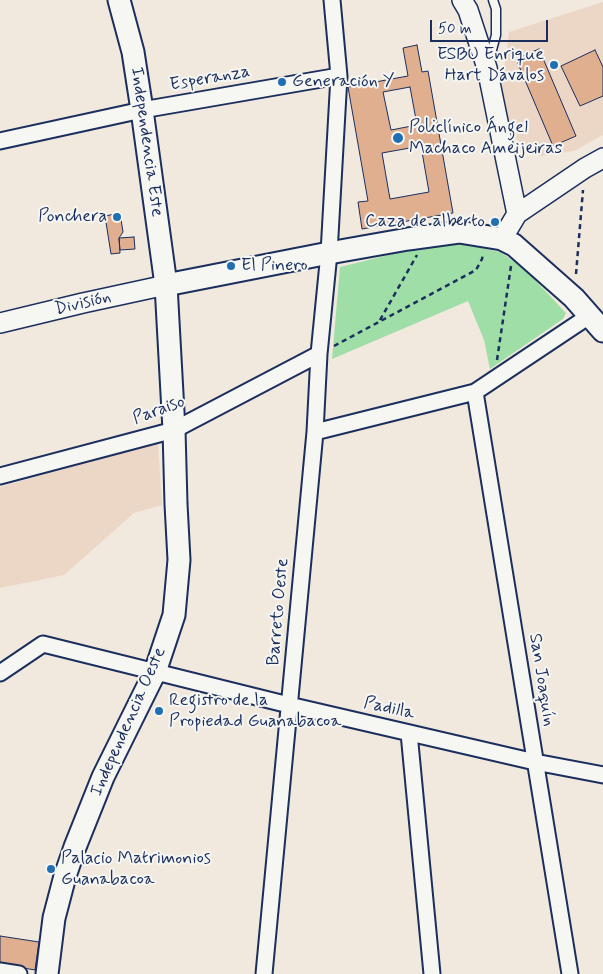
<!DOCTYPE html>
<html>
<head>
<meta charset="utf-8">
<style>
  body { margin:0 }
  #map { position:relative; width:603px; height:974px; overflow:hidden; background:#f1e8de; font-family:Mynerve,sans-serif }
  canvas { display:block }
  .scale { position:absolute; left:430px; top:20px; width:118px; height:22px; box-sizing:border-box; border:2px solid #1b2f5e; border-top:0; padding-left:6px; font-size:15px; line-height:18px; white-space:nowrap; color:#1b2f5e; -webkit-text-stroke:4px #f6f6f2; paint-order:stroke }
</style>
</head>
<body>
<div id="map">
<canvas width="603" height="974"></canvas>
<div class="scale">50 m</div>
</div>
<script>
const ctx = document.querySelector('canvas').getContext('2d');
ctx.lineJoin = 'round';
function paint(path, color) { ctx.fillStyle = color; ctx.fill(path, 'evenodd'); }
const shape = rows => new Path2D(rows.map(r => 'M' + r).join(''));
function strokePath(path, color, width, dash) { ctx.strokeStyle = color; ctx.lineWidth = width; ctx.lineCap = dash ? 'butt' : 'round'; ctx.setLineDash(dash || []); ctx.stroke(path); }
function write(font, color, halo, rows, align = 'center') {
  ctx.font = font + ' Mynerve,sans-serif'; ctx.lineWidth = 4; ctx.setLineDash([]); ctx.textBaseline = 'middle'; ctx.strokeStyle = halo; ctx.fillStyle = color; for (const [text, x, y, turn = 0] of rows) {
    ctx.save(); ctx.translate(x, y); ctx.rotate((+turn || 0) * Math.PI / 180); ctx.textAlign = isNaN(turn) ? turn : align; if (halo) ctx.strokeText(text, 0, 0); ctx.fillText(text, 0, 0); ctx.restore();
  }
}
const built = shape([
  [603,2,603,135,574,151,541,156,534,154,509,133,500,99,509,32],
  [158,443,162,505,134,513,64,575,0,588,0,487]
]);
const green = shape([
  [453,242,500,252,524,268,566,313,563,319,490,369,484,340,468,301,332,359,340,267,421,247]
]);
const building = shape([
  [417,45,422,72,428,71,453,213,362,229,358,202,368,201,348,87,408,76,403,48,417,45],
  [410,87,417,125,391,130,383,92,410,87],
  [421,146,429,192,390,199,382,153,421,146],
  [539,49,576,136,553,146,516,59,539,49],
  [595,50,603,67,603,96,580,106,561,66,595,50],
  [120,213,123,232,119,238,120,253,111,254,105,216,120,213],
  [134,237,135,249,120,250,119,238,134,237],
  [0,936,39,942,35,970,0,964,0,936]
]);
const path = shape([
  [576,274,583,190],
  [380,320,417,255],
  [334,346,476,270,482,259,483,253],
  [497,360,511,266]
]);
const service = shape([
  [489,61,496,35,496,9,493,0]
]);
const minor = shape([
  [0,141,142,110,339,76],
  [475,392,570,974],
  [315,432,475,392,589,316],
  [0,476,174,430,319,354],
  [0,673,43,644,289,705,535,762,603,775],
  [409,733,432,974],
  [0,971,19,974],
  [264,974,315,432,319,354,329,253,339,76,332,0]
]);
const tertiary = shape([
  [462,0,468,10,487,68,517,214],
  [502,239,517,214,585,168,603,158],
  [0,323,83,303,166,285]
]);
const secondary = shape([
  [166,285,329,253,408,239,459,232,502,239,514,245,574,298,603,331],
  [47,974,54,918,65,876,75,847,103,777,155,672,174,615,179,560,176,504,174,430,166,285,142,110,133,52,119,0]
]);
const markers = [
  [554,65,5,"#1f6fb2"],
  [282,82,5,"#1f6fb2"],
  [398,138,6,"#1f6fb2"],
  [117,217,5,"#1f6fb2"],
  [495,222,5,"#1f6fb2"],
  [231,266,5,"#1f6fb2"],
  [159,711,5,"#1f6fb2"],
  [51,869,5,"#1f6fb2"]
];
const poiNames = [
  ["ESBU Enrique",544,55,"right"],
  ["Hart Dávalos",544,76,"right"],
  ["Generación Y",292,82],
  ["Policlínico Ángel",409,128],
  ["Machaco Ameijeiras",409,149],
  ["Ponchera",107,217,"right"],
  ["Caza de alberto",485,222,"right"],
  ["El Pinero",241,266],
  ["Registro de la",169,701],
  ["Propiedad Guanabacoa",169,722],
  ["Palacio Matrimonios",61,859],
  ["Guanabacoa",61,880]
];
const streetNames = [
  ["Esperanza",210,79,-10],
  ["Independencia Este",146,142,82],
  ["División",83,304,-13],
  ["Paraiso",159,411,-20],
  ["Barreto Oeste",279,612,-85],
  ["San Joaquín",541,680,81],
  ["Padilla",389,709,13],
  ["Independencia Oeste",129,722,-66]
];
paint(built, '#ecd7c7');
paint(green, '#9fdfa7');
paint(building, '#dfaf90');
strokePath(building, '#1b2f5e', 1);
strokePath(service, '#1b2f5e', 11);
strokePath(minor, '#1b2f5e', 19);
strokePath(tertiary, '#1b2f5e', 22);
strokePath(secondary, '#1b2f5e', 25);
strokePath(path, '#1b2f5e', 2.5, [5, 4]);
strokePath(service, '#f6f6f2', 8);
strokePath(minor, '#f6f6f2', 15);
strokePath(tertiary, '#f6f6f2', 19);
strokePath(secondary, '#f6f6f2', 21);
for (const [x, y, r, color] of markers) { const dot = new Path2D(); dot.arc(x, y, r, 0, 2 * Math.PI); ctx.fillStyle = color; ctx.fill(dot); strokePath(dot, '#f6f6f2', 2); }
write('18px', '#1b2f5e', '#f6f6f2', poiNames, 'left');
write('18px', '#1b2f5e', '#f6f6f2', streetNames);
</script>
</body>
</html>
